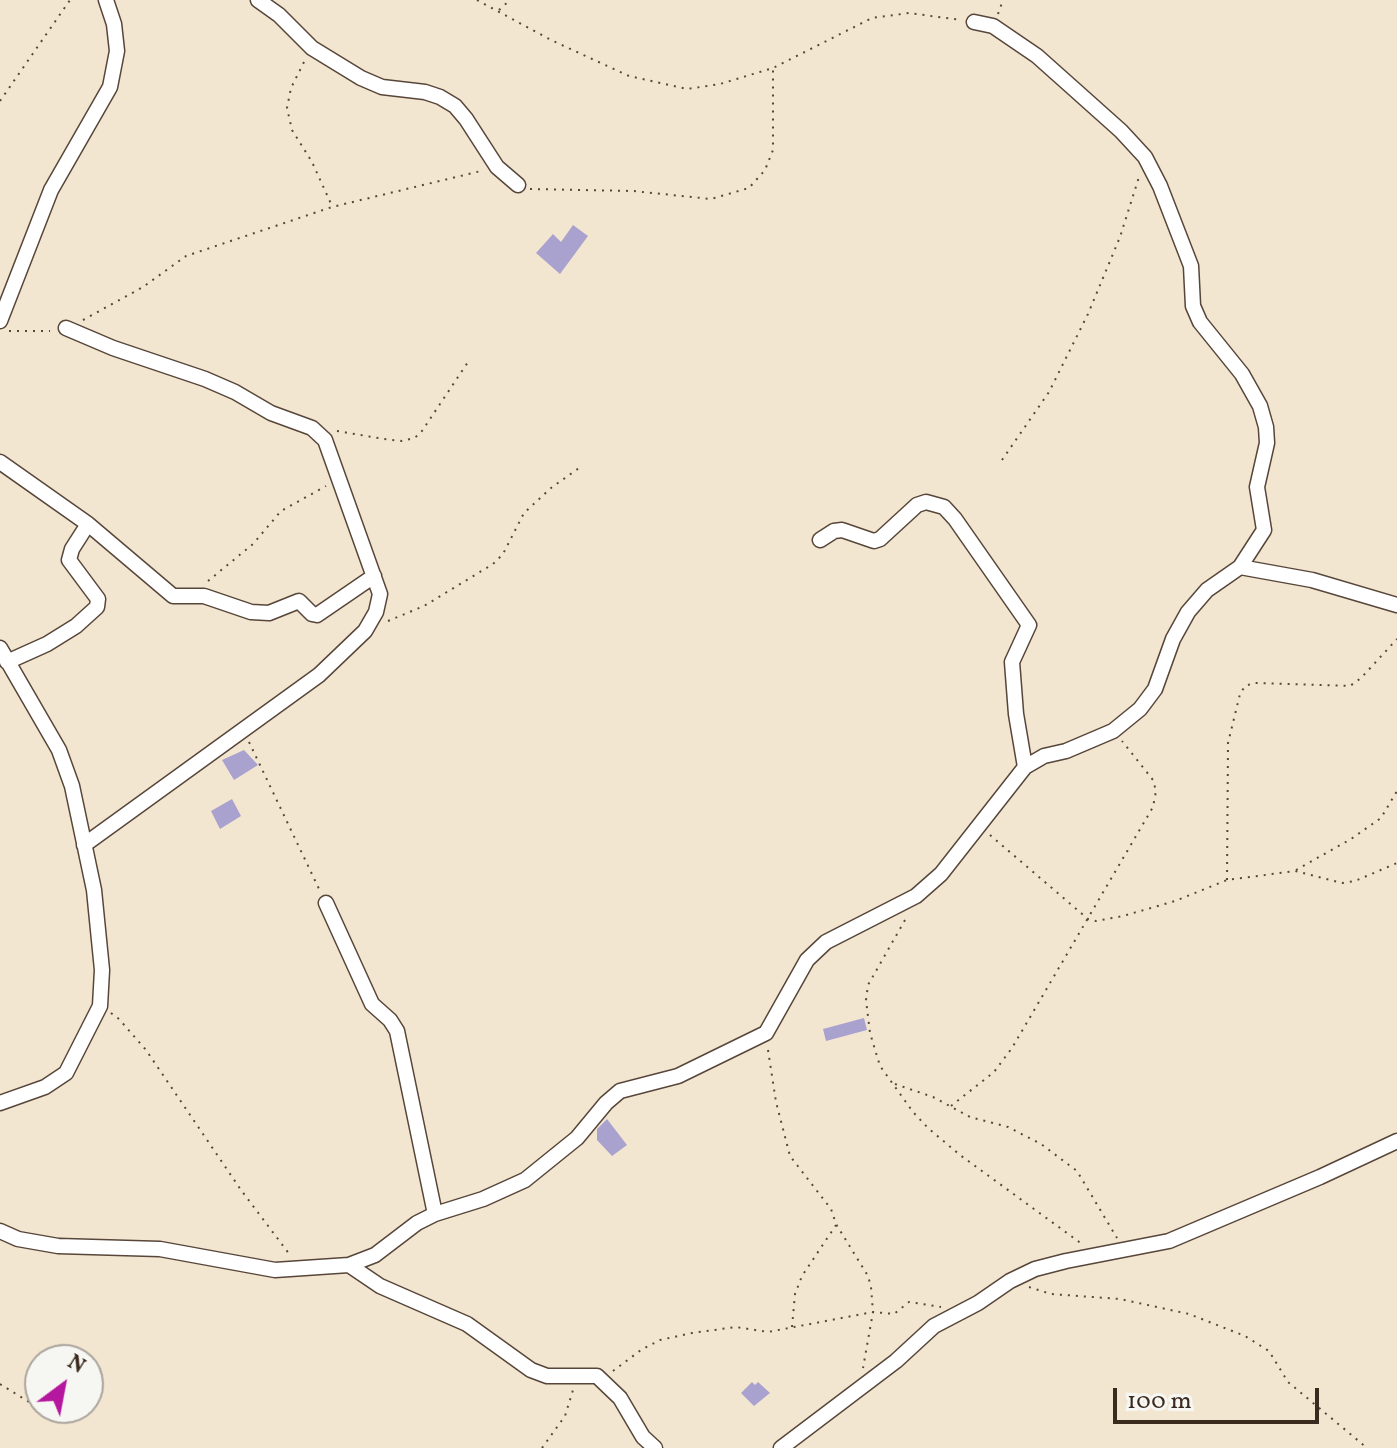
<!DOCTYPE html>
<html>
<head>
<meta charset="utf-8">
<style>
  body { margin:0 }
  #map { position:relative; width:1397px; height:1448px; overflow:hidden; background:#f3e6d1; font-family:Vollkorn,serif }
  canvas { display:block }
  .north { position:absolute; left:24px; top:1344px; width:80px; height:80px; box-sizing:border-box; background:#f6f6f2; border:2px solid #aba49d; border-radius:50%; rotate:32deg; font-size:22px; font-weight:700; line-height:32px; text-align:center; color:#3b2a1e }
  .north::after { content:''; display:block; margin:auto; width:28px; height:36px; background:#b5179e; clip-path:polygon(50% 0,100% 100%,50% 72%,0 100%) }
  .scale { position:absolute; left:1113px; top:1388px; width:206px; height:36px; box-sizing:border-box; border:4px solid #3b2a1e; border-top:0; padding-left:10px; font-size:24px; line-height:28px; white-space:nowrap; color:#3b2a1e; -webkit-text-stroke:6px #f6f6f2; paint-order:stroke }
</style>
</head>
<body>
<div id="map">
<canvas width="1397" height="1448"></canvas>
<div class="north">N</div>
<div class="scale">100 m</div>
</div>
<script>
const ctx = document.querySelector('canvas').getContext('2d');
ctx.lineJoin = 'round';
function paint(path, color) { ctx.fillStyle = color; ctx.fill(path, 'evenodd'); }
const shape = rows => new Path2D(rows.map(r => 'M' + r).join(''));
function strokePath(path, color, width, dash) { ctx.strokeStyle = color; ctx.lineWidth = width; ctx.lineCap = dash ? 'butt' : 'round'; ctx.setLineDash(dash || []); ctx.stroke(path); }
const building = shape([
  [573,225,588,236,560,274,536,253,553,234,561,242],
  [244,750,258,765,234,780,222,760],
  [232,799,241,816,220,829,211,811],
  [864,1018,867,1030,826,1041,823,1029],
  [607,1119,627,1145,612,1156,597,1140,597,1129],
  [752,1382,755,1385,758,1382,770,1393,754,1406,741,1393]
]);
const path = shape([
  [477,0,551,40,629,76,687,89,720,84,773,68,872,18,909,13,961,20],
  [499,10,510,0],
  [998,14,1003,0],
  [304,62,291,88,287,108,292,130,312,162,332,206],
  [0,101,70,0],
  [530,189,633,191,711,199,749,188,765,170,773,150,773,68],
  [83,320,143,287,186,256,332,207,481,171],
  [9,331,50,331],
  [337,431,384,439,402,441,414,438,420,434,470,359],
  [1002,460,1049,392,1088,314,1120,237,1139,177],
  [208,581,253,544,281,511,326,486],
  [388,621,424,606,493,564,503,554,524,513,551,488,579,468],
  [249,742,320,891],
  [990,835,1088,919,1096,921,1123,916,1175,901,1227,880,1295,871,1342,883,1355,881,1397,863],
  [1296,870,1351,839,1381,818,1397,791],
  [1227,880,1228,743,1240,694,1245,686,1254,683,1350,686,1361,678,1397,639],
  [905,920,868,985,866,1000,870,1033,880,1066,913,1112,928,1128,960,1155,1082,1244],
  [111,1013,119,1019,146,1050,241,1190,290,1255],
  [768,1050,776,1102,790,1156,831,1209,836,1224,868,1276,871,1287,873,1312,863,1368],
  [895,1084,933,1097,970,1117,1008,1127,1041,1144,1077,1171,1117,1238],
  [951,1106,994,1072,1012,1048,1153,807,1156,791,1153,780,1122,741],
  [1029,1287,1051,1294,1120,1299,1189,1314,1245,1336,1269,1351,1288,1382,1367,1448],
  [792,1327,795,1294,802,1276,836,1225],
  [613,1371,641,1350,660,1340,692,1333,736,1327,768,1332,873,1312,894,1314,909,1302,941,1307],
  [0,1384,37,1407],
  [542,1448,565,1416,573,1390]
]);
const minor = shape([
  [258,0,279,15,312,48,361,78,382,87,425,92,440,97,455,106,466,119,497,167,518,185],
  [974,22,993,26,1037,56,1074,89,1121,131,1145,157,1160,186,1191,266,1193,306,1200,322,1242,374,1260,406,1266,427,1267,443,1257,487,1264,530,1240,567],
  [0,321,51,190,110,87,117,51,114,24,106,0],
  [66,328,113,348,205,379,235,392,271,413,312,428,325,440,380,594,376,612,365,631,319,675,84,845],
  [0,462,88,524,173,596,204,596,251,612,269,613,299,601,312,614,317,615,374,576],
  [820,540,834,531,842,530,874,541,880,539,917,505,926,502,944,507,955,519,1029,625,1012,662,1016,714,1025,767],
  [0,648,59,750,72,786,94,890,102,970,100,1006,66,1073,45,1087,0,1103],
  [7,662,47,644,76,626,97,607,98,599,69,560,72,549,88,524],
  [326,903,372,1004,390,1020,397,1031,435,1214],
  [0,1231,18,1239,58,1246,160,1249,275,1270,349,1265,375,1255,417,1223,435,1214,483,1199,525,1180,577,1138,606,1103,620,1091,678,1076,766,1033,807,960,826,942,916,896,941,874,1025,767,1044,756,1066,751,1113,731,1140,709,1155,689,1173,639,1188,612,1207,590,1240,567,1312,580,1397,605],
  [349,1265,380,1286,467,1324,531,1370,547,1376,597,1376,620,1398,643,1437,655,1448],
  [781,1448,896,1361,934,1326,978,1303,1010,1281,1035,1269,1066,1261,1169,1241,1320,1177,1397,1141]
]);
paint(building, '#a9a1ce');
strokePath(minor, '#574639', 17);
strokePath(path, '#574639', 2, [2, 6]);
strokePath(minor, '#fff', 14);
</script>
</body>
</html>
